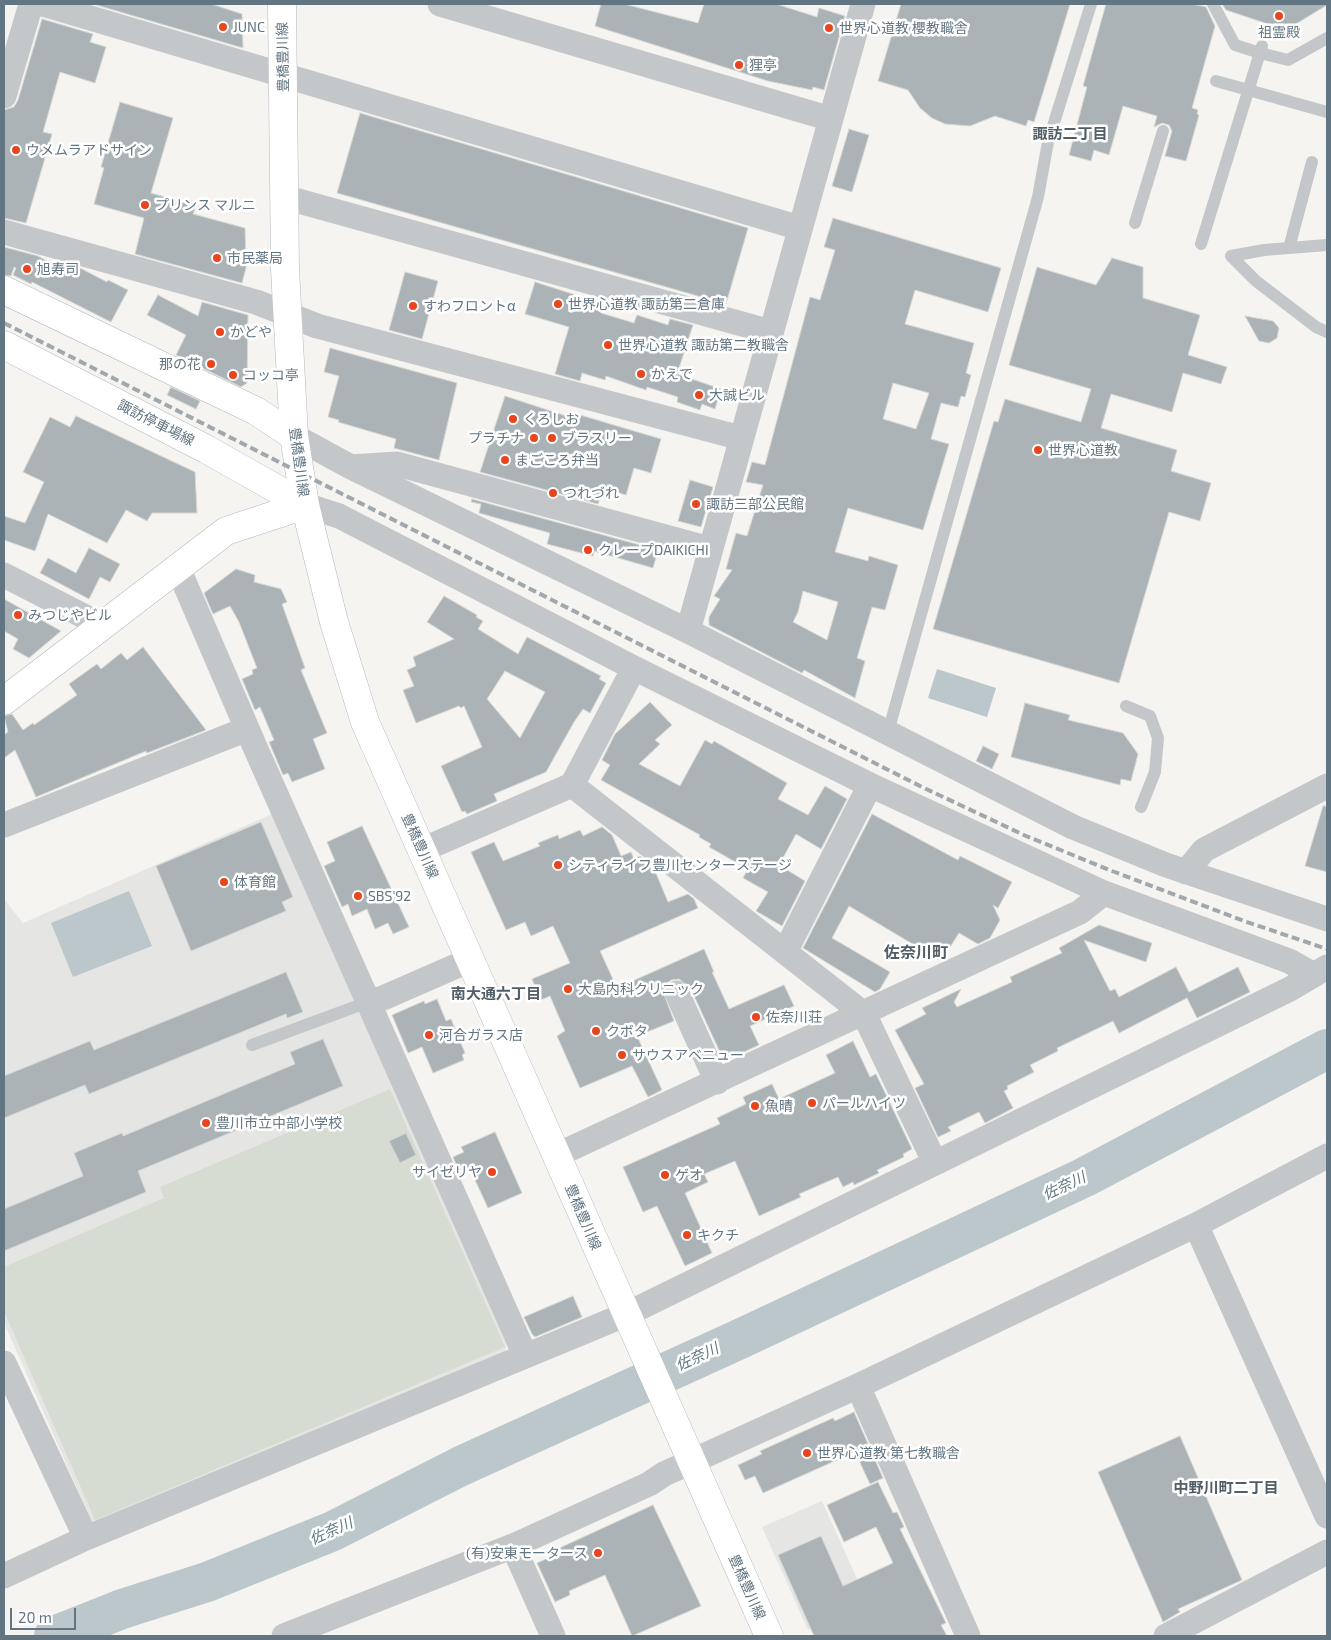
<!DOCTYPE html>
<html>
<head>
<meta charset="utf-8">
<style>
  body { margin:0 }
  #map { position:relative; width:1331px; height:1640px; overflow:hidden; background:#f5f4f0; font-family:"Exo 2",sans-serif }
  canvas { display:block }
  .frame { position:absolute; inset:0; border:5px solid #627582; pointer-events:none }
  .scale { position:absolute; left:10px; top:1608px; width:66px; height:22px; box-sizing:border-box; border:2px solid #627582; border-top:0; padding-left:6px; font-size:15px; line-height:18px; white-space:nowrap; color:#627582; -webkit-text-stroke:4px #fff; paint-order:stroke }
</style>
</head>
<body>
<div id="map">
<canvas width="1331" height="1640"></canvas>
<div class="frame"></div>
<div class="scale">20 m</div>
</div>
<script>
const ctx = document.querySelector('canvas').getContext('2d');
ctx.lineJoin = 'round';
function paint(path, color) { ctx.fillStyle = color; ctx.fill(path, 'evenodd'); }
const shape = rows => new Path2D(rows.map(r => 'M' + r).join(''));
function strokePath(path, color, width, dash) { ctx.strokeStyle = color; ctx.lineWidth = width; ctx.lineCap = dash ? 'butt' : 'round'; ctx.setLineDash(dash || []); ctx.stroke(path); }
function write(font, color, halo, rows, align = 'center') {
  ctx.font = font + ' "Exo 2","Noto Sans JP",sans-serif'; ctx.lineWidth = 5; ctx.setLineDash([]); ctx.textBaseline = 'middle'; ctx.strokeStyle = halo; ctx.fillStyle = color; for (const [text, x, y, turn = 0] of rows) {
    ctx.save(); ctx.translate(x, y); ctx.rotate((+turn || 0) * Math.PI / 180); ctx.textAlign = isNaN(turn) ? turn : align; if (halo) ctx.strokeText(text, 0, 0); ctx.fillText(text, 0, 0); ctx.restore();
  }
}
const built = shape([
  [272,814,507,1345,505,1352,92,1522,4,1323,4,899,23,923],
  [822,1501,868,1603,808,1630,762,1527]
]);
const green = shape([
  [390,1089,505,1347,95,1520,4,1311,4,1267,164,1198,160,1187]
]);
const water = shape([
  [937,669,996,688,987,717,928,698],
  [129,891,152,946,73,977,51,923]
]);
const river = shape([
  [54,1636,122,1609,207,1582,333,1531,461,1466,742,1338,1085,1177,1327,1049]
]);
const building = shape([
  [93,4,211,4,242,14,243,48,93,4],
  [601,4,624,4,698,23,704,4,776,4,817,17,819,8,845,16,824,90,813,87,812,90,768,81,595,26,601,4],
  [901,4,1070,4,1034,122,1028,120,1026,126,995,116,970,126,945,124,932,118,920,108,908,90,878,81,901,4],
  [1106,4,1192,4,1206,7,1215,26,1192,108,1198,110,1197,114,1199,115,1186,161,1165,156,1172,131,1169,125,1162,123,1154,127,1157,116,1123,106,1109,155,1094,150,1091,161,1069,155,1087,87,1083,86,1106,4],
  [1222,4,1327,4,1327,5,1286,30,1226,10,1222,4],
  [42,19,93,34,90,42,106,47,95,83,60,72,43,132,52,134,26,223,4,218,4,110,14,107,18,100,42,19],
  [120,102,173,118,151,193,196,206,193,214,245,228,246,268,242,283,135,254,144,218,94,204,104,168,101,167,120,102],
  [360,113,748,228,726,304,337,193,360,113],
  [849,129,869,135,852,192,832,186,849,129],
  [833,218,1001,268,988,312,915,290,905,324,974,343,966,373,971,375,965,397,961,396,958,407,941,403,931,439,949,444,923,530,848,508,835,552,868,561,869,556,898,565,885,610,872,607,857,658,865,661,855,698,804,670,802,673,709,625,709,617,720,599,714,596,732,570,726,569,736,533,747,536,763,485,746,482,752,462,765,465,810,297,820,300,835,250,824,247,833,218],
  [893,383,929,393,916,429,883,419,893,383],
  [803,591,838,602,827,640,793,622,798,612,803,591],
  [4,247,38,256,65,271,68,265,80,268,107,282,108,280,128,290,111,322,32,282,31,284,13,275,16,268,14,267,11,276,4,275,4,247],
  [1112,258,1143,267,1143,298,1200,315,1188,355,1227,367,1221,384,1183,373,1172,412,1111,394,1101,428,1177,450,1171,471,1211,483,1200,521,1169,512,1119,683,933,629,994,421,998,422,1005,399,1081,422,1091,389,1009,365,1037,267,1096,285,1112,258],
  [405,272,438,281,422,339,389,330,405,272],
  [535,282,604,304,601,313,634,323,637,315,668,325,670,319,693,325,677,374,721,389,715,409,702,404,700,410,677,402,678,397,647,387,646,390,606,376,605,380,582,373,580,381,555,374,569,327,525,314,535,282],
  [158,295,198,316,202,302,248,315,247,383,241,387,176,355,186,335,147,315,158,295],
  [1245,316,1273,321,1279,328,1277,338,1269,343,1259,341,1245,316],
  [330,348,457,383,439,460,394,448,396,439,338,422,339,420,328,417,339,376,324,372,330,348],
  [171,387,200,401,196,409,167,395,171,387],
  [505,396,569,417,570,412,661,439,651,473,634,468,626,495,603,488,598,504,480,472,505,396],
  [76,416,195,472,197,513,152,513,147,521,126,510,107,543,48,514,35,551,4,540,4,516,25,523,44,482,23,472,50,417,70,427,76,416],
  [690,480,713,487,701,527,678,521,690,480],
  [472,499,658,550,653,568,594,551,593,556,547,544,550,533,479,513,481,504,471,502,472,499],
  [89,548,120,564,110,582,100,577,89,599,40,573,48,558,76,573,89,548],
  [236,569,255,575,254,582,281,589,287,602,282,604,305,668,301,670,327,733,313,739,325,769,292,782,288,773,283,775,269,742,274,740,260,707,255,710,242,679,253,674,252,670,257,668,239,622,230,606,213,614,204,593,236,569],
  [444,596,477,615,476,617,483,621,478,629,518,654,527,637,601,676,599,679,606,683,590,713,583,709,574,722,546,772,494,794,497,801,467,814,465,811,462,812,441,766,482,747,464,706,461,708,459,706,416,723,403,690,414,686,407,670,416,666,413,657,454,639,427,622,444,596],
  [505,671,545,692,520,738,487,699,505,671],
  [4,599,61,631,29,658,13,649,18,639,4,631,4,599],
  [143,647,206,730,147,753,146,751,36,797,15,750,4,758,4,735,8,732,4,716,12,714,23,730,33,723,34,725,77,695,69,684,97,664,101,669,121,653,127,660,143,647],
  [650,702,672,725,655,740,660,744,639,764,680,786,705,740,712,744,714,741,787,783,778,799,808,815,825,786,847,799,821,849,796,834,779,865,805,881,782,926,756,911,768,892,743,878,748,869,709,847,711,844,699,837,700,835,601,780,610,765,602,760,615,734,650,702],
  [1025,703,1070,715,1068,720,1123,733,1138,754,1131,781,1121,779,1120,785,1011,757,1025,703],
  [983,746,999,754,992,769,976,761,983,746],
  [1323,806,1327,806,1327,872,1305,866,1323,806],
  [872,814,958,860,960,856,1012,882,998,908,993,905,1000,920,990,938,978,944,959,933,941,961,849,906,832,938,890,972,880,989,875,992,803,948,872,814],
  [261,822,293,897,282,902,286,911,191,951,156,866,261,822],
  [362,826,409,927,393,934,388,923,375,929,367,909,352,916,348,904,342,907,324,866,335,861,327,842,362,826],
  [602,827,612,835,621,856,631,852,634,859,640,856,649,863,652,872,655,871,668,902,688,894,694,899,698,908,600,951,617,988,704,949,714,972,712,972,729,1009,784,985,794,1006,750,1026,759,1045,724,1061,690,987,679,979,671,980,665,985,663,992,674,1021,637,1036,662,1090,648,1097,632,1066,580,1088,557,1036,565,1031,550,996,541,1000,532,979,570,963,553,926,531,936,525,922,506,930,471,852,494,842,503,861,540,846,538,843,558,835,559,839,580,830,583,836,602,827],
  [1099,925,1152,943,1146,962,1084,940,1110,991,1115,989,1119,997,1176,967,1189,992,1238,967,1250,992,1197,1018,1187,998,1119,1033,1113,1021,1057,1048,1058,1051,1030,1065,1034,1072,1007,1086,1008,1089,1004,1091,1013,1108,1006,1112,985,1123,979,1112,948,1127,951,1131,938,1137,915,1088,924,1084,895,1030,926,1014,922,1008,961,989,954,1002,957,1007,1012,982,1010,977,1062,953,1059,948,1099,925],
  [286,972,303,1012,287,1018,286,1014,89,1094,85,1085,4,1118,4,1076,90,1041,94,1050,286,972],
  [437,999,446,1021,451,1019,465,1053,462,1055,464,1060,433,1073,422,1047,408,1053,392,1015,424,1001,425,1004,437,999],
  [323,1039,343,1086,138,1171,146,1192,4,1251,4,1209,83,1176,74,1153,122,1133,123,1136,295,1064,290,1052,323,1039],
  [853,1041,870,1077,876,1074,912,1149,903,1154,904,1157,877,1170,879,1173,854,1185,853,1182,843,1187,838,1177,799,1194,801,1197,759,1216,735,1161,704,1174,708,1182,685,1193,712,1253,685,1266,657,1206,643,1212,623,1167,720,1124,717,1118,746,1104,743,1097,772,1084,779,1099,835,1073,826,1055,853,1041],
  [495,1132,522,1193,488,1208,470,1169,460,1174,453,1157,464,1152,461,1147,495,1132],
  [406,1133,416,1155,400,1163,389,1141,406,1133],
  [573,1296,582,1317,535,1337,532,1334,524,1317,573,1296],
  [854,1412,883,1478,870,1484,855,1452,763,1493,755,1476,745,1480,738,1465,762,1454,760,1451,833,1418,835,1421,854,1412],
  [1180,1436,1242,1580,1178,1609,1180,1612,1163,1622,1098,1472,1180,1436],
  [878,1482,893,1513,897,1512,904,1527,900,1529,946,1623,941,1625,947,1636,814,1636,778,1555,821,1536,843,1586,893,1563,876,1527,844,1542,827,1505,878,1482],
  [653,1505,701,1606,632,1636,605,1575,569,1591,570,1595,555,1602,537,1563,555,1555,553,1551,653,1505]
]);
const lane = shape([
  [1213,4,1235,45,1260,53,1288,60,1327,38],
  [1216,81,1327,112],
  [1135,223,1163,131],
  [1201,244,1262,46],
  [1289,248,1312,162],
  [1231,256,1256,281,1316,327,1327,332],
  [1231,256,1264,250,1327,245],
  [1126,706,1150,716,1158,738,1155,772,1141,807],
  [888,732,1038,197,1048,142,1091,4],
  [252,1045,368,1002]
]);
const street = shape([
  [43,4,800,228],
  [440,4,831,119],
  [4,96,31,4],
  [284,197,771,332],
  [4,232,256,302,317,326,741,438],
  [294,436,351,467,688,631,1073,827,1166,865,1327,919],
  [351,467,397,464,710,549],
  [305,505,339,516,634,668,870,785,1104,893,1289,961,1314,975],
  [178,568,255,747,525,1355],
  [4,575,103,626],
  [688,631,863,4],
  [572,785,864,1014,935,1163],
  [4,825,247,729],
  [422,850,572,785,634,668],
  [1186,872,1204,850,1327,786],
  [785,952,870,785],
  [677,993,717,1082],
  [368,1002,383,998,470,960],
  [557,1155,1080,912,1104,893],
  [1196,1225,1327,1516],
  [4,1363,86,1538],
  [858,1386,968,1636],
  [513,1546,553,1636],
  [4,1576,86,1538,627,1314,1290,989,1327,967],
  [284,1636,513,1546,649,1484,664,1474,858,1386,1196,1225,1327,1156],
  [1166,1636,1327,1552]
]);
const secondary = shape([
  [282,4,285,269,294,436,305,505,334,622,365,722,769,1636],
  [4,290,256,411,294,436],
  [4,345,206,449,305,505],
  [4,701,226,531,305,505]
]);
const rail = shape([
  [4,323,922,787,1026,836,1112,871,1244,921,1327,949]
]);
const markers = [
  [1279,16,5,"#e8441d"],
  [223,27,5,"#e8441d"],
  [829,28,5,"#e8441d"],
  [739,65,5,"#e8441d"],
  [16,150,5,"#e8441d"],
  [145,205,5,"#e8441d"],
  [217,258,5,"#e8441d"],
  [27,269,5,"#e8441d"],
  [558,304,5,"#e8441d"],
  [413,306,5,"#e8441d"],
  [220,332,5,"#e8441d"],
  [608,345,5,"#e8441d"],
  [211,364,5,"#e8441d"],
  [641,374,5,"#e8441d"],
  [233,375,5,"#e8441d"],
  [699,395,5,"#e8441d"],
  [513,419,5,"#e8441d"],
  [534,438,5,"#e8441d"],
  [552,438,5,"#e8441d"],
  [1038,450,5,"#e8441d"],
  [505,460,5,"#e8441d"],
  [553,493,5,"#e8441d"],
  [696,504,5,"#e8441d"],
  [588,550,5,"#e8441d"],
  [18,615,5,"#e8441d"],
  [558,865,5,"#e8441d"],
  [224,882,5,"#e8441d"],
  [358,896,5,"#e8441d"],
  [568,989,5,"#e8441d"],
  [756,1017,5,"#e8441d"],
  [596,1031,5,"#e8441d"],
  [429,1035,5,"#e8441d"],
  [622,1055,5,"#e8441d"],
  [812,1103,5,"#e8441d"],
  [755,1106,5,"#e8441d"],
  [206,1123,5,"#e8441d"],
  [492,1172,5,"#e8441d"],
  [665,1175,5,"#e8441d"],
  [687,1235,5,"#e8441d"],
  [807,1453,5,"#e8441d"],
  [598,1553,5,"#e8441d"]
];
const poiNames = [
  ["JUNC",233,27],
  ["世界心道教 櫻教職舎",839,28],
  ["祖霊殿",1279,32,"center"],
  ["狸亭",749,65],
  ["ウメムラアドサイン",26,150],
  ["プリンス マルニ",155,205],
  ["市民薬局",227,258],
  ["旭寿司",37,269],
  ["世界心道教 諏訪第二倉庫",568,304],
  ["すわフロントα",423,306],
  ["かどや",230,332],
  ["世界心道教 諏訪第二教職舎",618,345],
  ["那の花",201,364,"right"],
  ["かえで",651,374],
  ["コッコ亭",243,375],
  ["大誠ビル",709,395],
  ["くろしお",523,419],
  ["プラチナ",524,438,"right"],
  ["ブラスリー",562,438],
  ["世界心道教",1048,450],
  ["まごころ弁当",515,460],
  ["つれづれ",563,493],
  ["諏訪三部公民館",706,504],
  ["クレープDAIKICHI",598,550],
  ["みつじやビル",28,615],
  ["シティライフ豊川センターステージ",568,865],
  ["体育館",234,882],
  ["SBS'92",368,896],
  ["大島内科クリニック",578,989],
  ["佐奈川荘",766,1017],
  ["クボタ",606,1031],
  ["河合ガラス店",439,1035],
  ["サウスアベニュー",632,1055],
  ["パールハイツ",822,1103],
  ["魚晴",765,1106],
  ["豊川市立中部小学校",216,1123],
  ["サイゼリヤ",482,1172,"right"],
  ["ゲオ",675,1175],
  ["キクチ",697,1235],
  ["世界心道教 第七教職舎",817,1453],
  ["(有)安東モータース",588,1553,"right"]
];
const streetNames = [
  ["豊橋豊川線",283,57,-91],
  ["諏訪停車場線",156,423,27],
  ["豊橋豊川線",299,462,82],
  ["豊橋豊川線",420,846,66],
  ["豊橋豊川線",583,1217,67],
  ["豊橋豊川線",747,1587,66]
];
const neighbourhoodNames = [
  ["諏訪二丁目",1070,134],
  ["南大通六丁目",496,994],
  ["中野川町二丁目",1226,1488]
];
const waterNames = [
  ["佐奈川",1064,1186,-25],
  ["佐奈川",697,1357,-25],
  ["佐奈川",331,1531,-24]
];
const quarterNames = [
  ["佐奈川町",916,953]
];
paint(built, '#e5e6e4');
paint(green, '#d6dcd1');
paint(water, '#bbc7cb');
strokePath(river, '#bbc7cb', 40);
paint(building, '#abb3b7');
strokePath(building, '#d6d6d3', 1);
strokePath(secondary, '#b3b9bd', 29);
strokePath(lane, '#c4c7ca', 12);
strokePath(street, '#c4c7ca', 25);
strokePath(secondary, '#fff', 28);
strokePath(rail, '#a1a8ad', 4, [8, 4]);
for (const [x, y, r, color] of markers) { const dot = new Path2D(); dot.arc(x, y, r, 0, 2 * Math.PI); ctx.fillStyle = color; ctx.fill(dot); strokePath(dot, '#fff', 2); }
write('14px', '#627582', '#fff', poiNames, 'left');
write('14px', '#627582', '#fff', streetNames);
write('bold 15px', '#515e67', '#fff', neighbourhoodNames);
write('italic 15px', '#5e7880', '#fff', waterNames);
write('bold 16px', '#515e67', '#fff', quarterNames);
</script>
</body>
</html>
